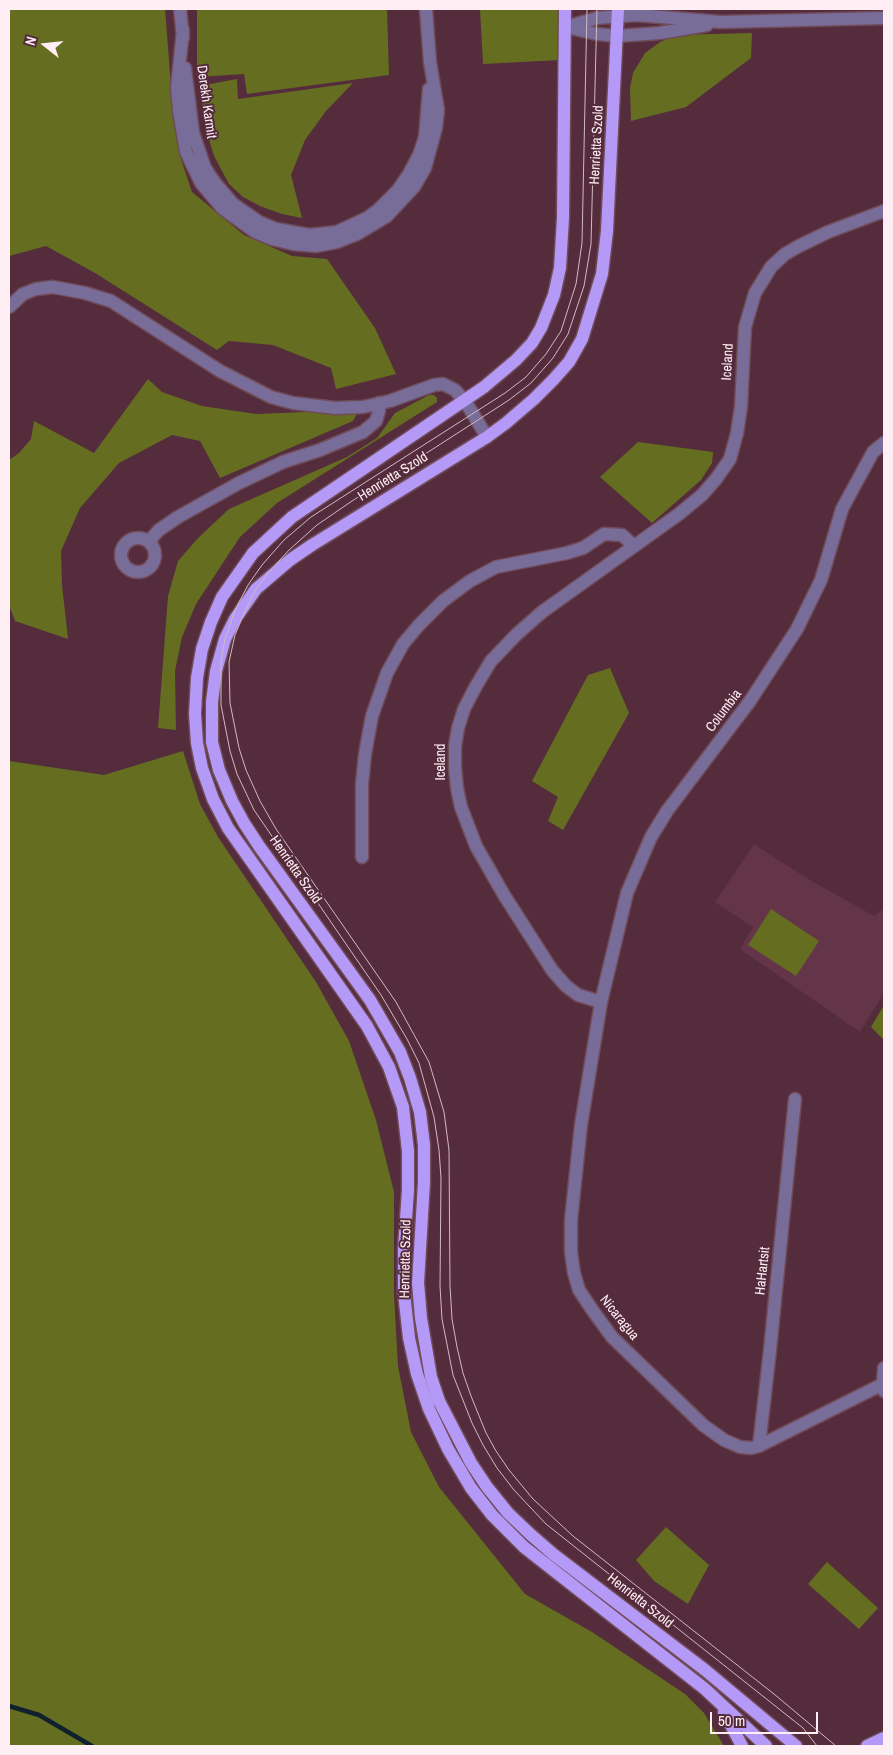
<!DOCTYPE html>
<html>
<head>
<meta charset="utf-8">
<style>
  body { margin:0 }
  #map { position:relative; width:893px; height:1755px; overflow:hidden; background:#552c3c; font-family:"Archivo Narrow",sans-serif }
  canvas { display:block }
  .frame { position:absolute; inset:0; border:10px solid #ffeef4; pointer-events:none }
  .north { position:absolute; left:20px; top:20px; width:50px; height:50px; -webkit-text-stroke:4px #552c3c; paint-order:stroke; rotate:286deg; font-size:14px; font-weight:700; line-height:20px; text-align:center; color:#ffeef4 }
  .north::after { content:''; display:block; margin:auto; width:18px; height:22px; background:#ffeef4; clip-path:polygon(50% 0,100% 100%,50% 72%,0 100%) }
  .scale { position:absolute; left:710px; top:1712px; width:108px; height:22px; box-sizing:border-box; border:2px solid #ffeef4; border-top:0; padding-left:6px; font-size:15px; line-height:18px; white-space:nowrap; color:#ffeef4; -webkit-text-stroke:4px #552c3c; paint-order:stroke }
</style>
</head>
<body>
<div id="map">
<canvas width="893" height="1755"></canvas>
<div class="frame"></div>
<div class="north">N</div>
<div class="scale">50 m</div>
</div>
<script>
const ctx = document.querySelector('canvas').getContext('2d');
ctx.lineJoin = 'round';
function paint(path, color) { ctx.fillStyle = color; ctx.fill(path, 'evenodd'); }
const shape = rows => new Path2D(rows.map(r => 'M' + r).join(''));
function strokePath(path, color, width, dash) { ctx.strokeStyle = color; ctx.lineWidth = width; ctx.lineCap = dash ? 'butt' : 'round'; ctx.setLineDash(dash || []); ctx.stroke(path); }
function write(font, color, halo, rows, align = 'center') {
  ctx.font = font + ' "Archivo Narrow",sans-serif'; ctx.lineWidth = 4; ctx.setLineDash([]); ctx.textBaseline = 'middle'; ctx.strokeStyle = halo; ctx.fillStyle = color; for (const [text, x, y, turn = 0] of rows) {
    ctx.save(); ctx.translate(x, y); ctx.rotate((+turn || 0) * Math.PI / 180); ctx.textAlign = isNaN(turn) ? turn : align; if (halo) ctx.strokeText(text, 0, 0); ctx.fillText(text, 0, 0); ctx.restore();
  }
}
const built = shape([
  [754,844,808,879,874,916,884,909,884,993,860,1032,740,949,753,927,715,902]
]);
const green = shape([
  [9,9,165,9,171,86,181,159,192,192,244,235,292,256,327,259,375,328,396,374,336,389,331,368,273,345,229,341,217,350,95,273,46,246,9,256],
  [197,9,387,9,389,75,247,94,244,74,197,77],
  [480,9,559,9,560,60,483,64],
  [752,33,751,58,686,107,631,121,630,88,633,73,645,53,660,42,676,35],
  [237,79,238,99,353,83,326,111,305,140,291,175,302,218,282,214,260,206,243,197,229,184,214,156,205,126,200,86],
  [148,379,162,392,202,406,256,414,330,411,358,412,353,421,220,478,200,441,172,435,119,463,80,508,61,551,62,585,68,639,15,621,9,605,9,460,19,453,31,439,34,421,94,453],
  [429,395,434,395,437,398,437,402,277,503,240,537,196,604,182,637,175,671,176,730,158,728,168,596,178,561,198,538,229,509,347,457,377,438,395,413],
  [638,442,713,452,712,463,701,480,652,523,600,477],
  [610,668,629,713,563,830,548,821,558,797,532,781,588,675],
  [183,751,200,804,218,837,316,982,349,1041,376,1120,394,1192,394,1295,398,1366,411,1432,439,1487,525,1594,592,1632,685,1694,704,1713,724,1746,9,1746,9,761,104,775],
  [771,909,819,941,796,976,748,945],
  [884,1005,884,1040,871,1027],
  [666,1527,709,1565,688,1604,654,1581,636,1560],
  [827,1562,878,1608,859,1629,808,1584]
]);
const stream = shape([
  [9,1706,39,1715,92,1746]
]);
const minor = shape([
  [180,9,183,38],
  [566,27,597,18,637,15,721,22,884,18],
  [566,27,597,34,617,36,660,33,707,25],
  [183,30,177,87,179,111,186,152,201,183,223,209,255,232,272,239,293,244,316,246,337,242,357,234,387,216,414,187,425,168,436,128,438,110,430,62,426,9],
  [185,68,193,133,205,168,215,183,233,204,259,222,276,229,309,235,337,232,367,218,378,210,398,190,409,174,419,155,425,137,429,89],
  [9,307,23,294,36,289,53,287,85,293,111,301,220,371,271,397,293,403,335,408,363,407,390,401,434,385,443,384,455,390,465,401,487,437],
  '121 555a17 17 0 1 1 34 0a17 17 0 1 1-34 0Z',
  [149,541,159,530,178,517,239,483,283,462,320,450,363,432,376,421,379,411,379,403],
  [362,857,362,784,365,754,372,716,387,673,403,644,419,625,443,601,470,581,496,567,567,553,583,548,604,534,622,535,634,546],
  [601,1002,578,995,566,986,552,970,504,895,476,846,461,807,457,788,455,767,455,746,458,728,464,709,476,686,491,661,517,634,542,612,679,514,702,495,716,479,730,459,737,433,741,407,745,327,755,293,771,267,785,254,799,246,828,232,884,211],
  [884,1368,883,1384,884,1391],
  [883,1384,759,1446,751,1448,740,1447,724,1440,703,1425,612,1337,593,1311,579,1290,574,1273,571,1252,571,1220,581,1125,601,1002,627,893,651,837,667,811,750,701,797,629,821,580,842,509,873,452,884,443],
  [759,1446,770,1350,795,1099]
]);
const major = shape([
  [565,9,563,218,560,268,554,295,541,328,532,343,516,360,484,387,292,517,253,553,222,597,211,622,202,649,197,678,195,714,197,743,202,768,213,799,228,828,367,1026,389,1067,403,1107,408,1151,408,1190,404,1248,404,1293,409,1338,417,1374,429,1409,448,1449,471,1488,492,1515,524,1547,705,1689,766,1746],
  [618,9,607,231,602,274,582,339,569,362,553,380,534,399,506,423,487,437,312,545,290,560,256,589,235,619,225,639,216,671,212,702,212,742,219,770,232,801,244,823,259,846,370,1000,400,1052,410,1078,420,1112,424,1145,424,1182,418,1283,421,1318,431,1377,439,1401,471,1463,487,1487,508,1513,530,1534,553,1554,705,1670,796,1746],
  [724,1712,742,1746],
  [867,1746,884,1738]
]);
const tram = shape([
  [587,9,582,243,576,284,561,331,546,354,526,377,505,393,347,494,311,517,284,540,262,565,248,585,235,610,225,639,221,661,221,705,230,751,237,774,254,810,381,995,407,1039,419,1063,434,1117,439,1150,441,1178,440,1286,442,1319,453,1375,472,1423,483,1445,497,1468,514,1490,546,1524,803,1728,817,1746],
  [597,9,591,244,584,286,568,334,553,358,531,383,509,400,352,501,317,525,289,550,270,571,256,589,244,613,235,635,229,662,230,703,239,748,246,770,260,801,276,829,396,1002,429,1062,444,1112,449,1150,450,1286,452,1319,457,1347,463,1373,471,1396,486,1433,496,1451,509,1470,533,1499,573,1536,774,1694,836,1746]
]);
const streetNames = [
  ["Derekh Karmit",206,102,82],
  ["Henrietta Szold",597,145,-87],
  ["Iceland",728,362,-87],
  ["Henrietta Szold",393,477,-32],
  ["Columbia",724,711,-53],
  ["Iceland",441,762,-90],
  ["Henrietta Szold",295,870,55],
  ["Henrietta Szold",406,1259,-89],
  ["HaHartsit",763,1271,-84],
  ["Nicaragua",619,1318,51],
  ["Henrietta Szold",640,1601,38]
];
paint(built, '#643548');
paint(green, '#646d20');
strokePath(stream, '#0f212c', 4.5);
strokePath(minor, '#704b59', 15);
strokePath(major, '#704b59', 15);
strokePath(minor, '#786c99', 12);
strokePath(major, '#b499f6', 12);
strokePath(tram, '#d1bac3', 1);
write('14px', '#ffeef4', '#552c3c', streetNames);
</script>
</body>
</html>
